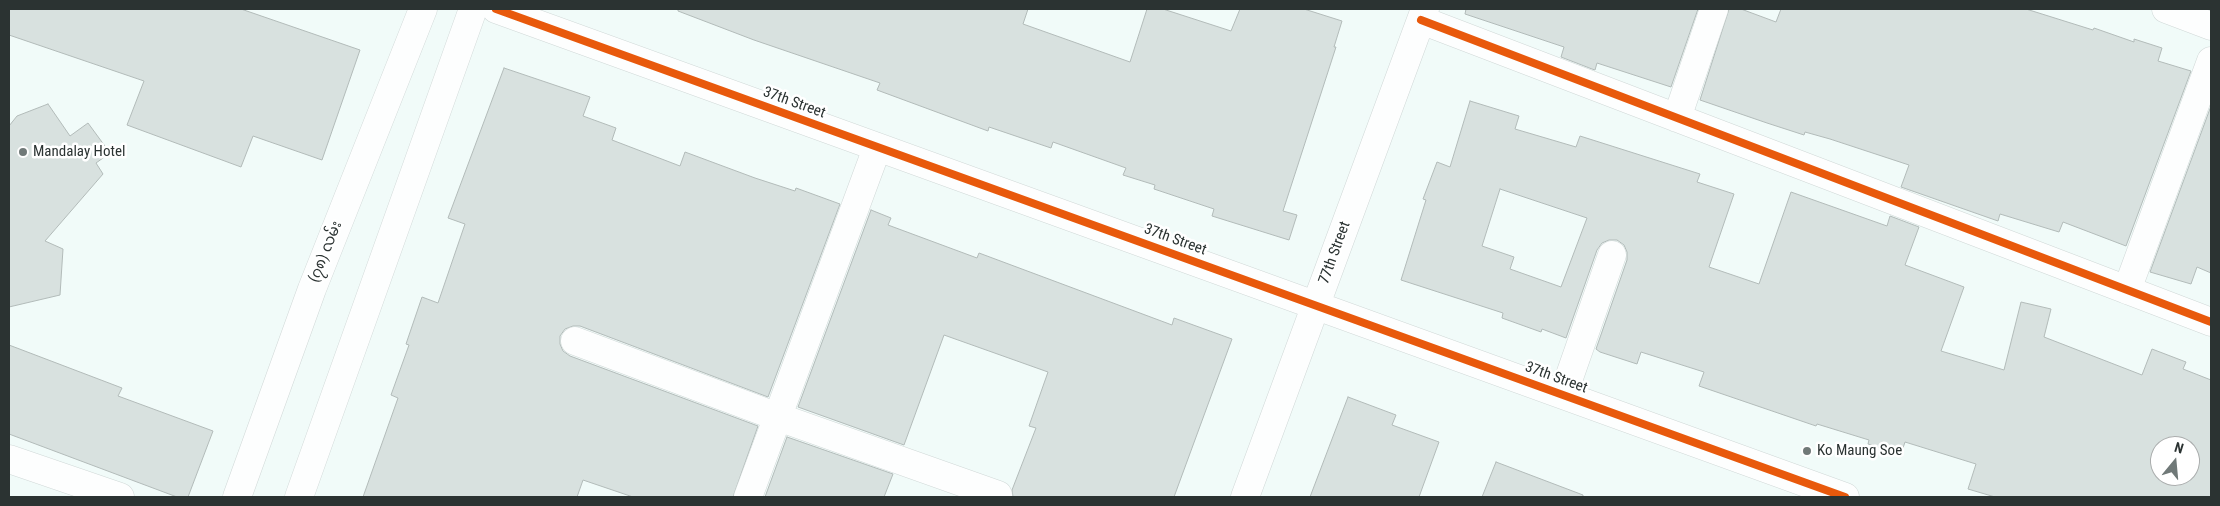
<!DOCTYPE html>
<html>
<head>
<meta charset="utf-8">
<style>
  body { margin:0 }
  #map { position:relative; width:2220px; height:506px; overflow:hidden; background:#f1fbf9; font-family:"Roboto Condensed",sans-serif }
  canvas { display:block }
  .frame { position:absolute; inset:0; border:10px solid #2b3332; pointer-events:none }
  .north { position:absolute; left:2150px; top:436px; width:50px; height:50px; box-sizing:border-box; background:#fff; border:1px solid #aaadad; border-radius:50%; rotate:17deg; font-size:14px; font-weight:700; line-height:20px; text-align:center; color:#2b3332 }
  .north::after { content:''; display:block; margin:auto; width:18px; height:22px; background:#707978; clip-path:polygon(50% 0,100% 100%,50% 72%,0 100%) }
</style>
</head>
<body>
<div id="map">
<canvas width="2220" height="506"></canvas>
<div class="frame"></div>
<div class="north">N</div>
</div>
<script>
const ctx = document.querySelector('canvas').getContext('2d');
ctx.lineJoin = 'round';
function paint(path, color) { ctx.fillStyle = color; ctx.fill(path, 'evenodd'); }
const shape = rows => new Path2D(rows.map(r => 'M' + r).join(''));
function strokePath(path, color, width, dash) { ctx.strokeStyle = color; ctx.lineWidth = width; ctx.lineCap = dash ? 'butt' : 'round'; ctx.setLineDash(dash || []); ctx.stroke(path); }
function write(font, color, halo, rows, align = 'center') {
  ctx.font = font + ' "Roboto Condensed","Noto Sans Myanmar",sans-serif'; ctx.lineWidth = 5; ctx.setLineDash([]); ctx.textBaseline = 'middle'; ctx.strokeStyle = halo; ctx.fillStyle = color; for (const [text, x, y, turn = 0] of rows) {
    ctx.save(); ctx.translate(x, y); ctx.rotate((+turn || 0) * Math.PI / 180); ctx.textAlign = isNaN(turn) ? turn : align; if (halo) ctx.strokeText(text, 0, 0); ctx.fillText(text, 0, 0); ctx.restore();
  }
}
const building = shape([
  [9,9,241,9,360,50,322,160,253,136,241,167,127,125,144,81,9,35,9,9],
  [678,9,1028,9,1023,24,1130,62,1147,9,1163,9,1231,31,1240,9,1304,9,1342,21,1334,47,1336,47,1283,211,1297,215,1289,240,1212,216,1214,209,1154,189,1155,185,1123,175,1126,168,1053,142,1051,148,989,127,988,131,877,90,880,83,754,40,678,11,678,9],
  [1466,9,1698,9,1671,87,1597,63,1595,70,1592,69,1561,57,1564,47,1465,14,1466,9],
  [1729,9,1741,9,1776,22,1781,9,2026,9,2093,30,2094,28,2134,42,2134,39,2162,48,2158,61,2191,71,2126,246,2063,222,2059,232,2000,214,1998,221,1901,187,1909,165,1830,139,1805,132,1804,135,1767,123,1700,100,1729,9],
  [504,68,590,97,583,116,616,128,612,140,680,166,685,152,755,178,795,191,796,188,840,204,768,397,580,326,573,326,565,329,560,336,560,344,563,351,570,356,758,426,733,497,633,497,583,480,577,497,363,497,398,398,391,395,409,345,406,344,422,297,438,303,465,224,448,218,504,68],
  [1470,101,1519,116,1515,129,1576,147,1580,136,1700,174,1697,182,1734,194,1709,267,1759,284,1791,192,1887,226,1890,216,1919,227,1905,265,1964,287,1941,351,2004,370,2021,302,2051,309,2044,337,2142,375,2152,349,2186,362,2183,369,2211,380,2211,497,1995,497,1968,489,1976,464,1905,442,1901,454,1868,444,1869,440,1817,424,1816,426,1699,386,1704,372,1641,352,1637,364,1600,352,1596,349,1627,260,1627,252,1624,245,1617,240,1609,240,1602,243,1597,250,1566,338,1542,329,1541,332,1502,318,1503,313,1401,280,1426,200,1423,199,1437,162,1450,167,1470,101],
  [1500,189,1587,218,1561,287,1510,269,1514,257,1482,246,1500,189],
  [2160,446,2190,446,2190,476,2160,476,2160,446],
  [48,104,70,136,88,123,110,153,96,163,103,174,45,241,63,249,60,295,9,307,9,126,17,116,48,104],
  [2211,106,2211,273,2197,267,2191,284,2150,272,2211,106],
  [871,210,891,218,888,225,977,258,979,253,1172,325,1174,318,1232,339,1174,497,1013,497,1012,490,1036,428,1029,426,1048,372,944,335,904,445,798,407,871,210],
  [9,345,122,388,118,396,213,431,188,497,177,497,9,434,9,345],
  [1348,397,1396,415,1392,425,1439,442,1419,497,1310,497,1348,397],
  [787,437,893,474,884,497,765,497,787,437],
  [1496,462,1583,495,1583,497,1482,497,1496,462]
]);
const minor = shape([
  [496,9,1845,497],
  [2166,9,2211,26],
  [1421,20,2211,322],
  [1677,118,1714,9],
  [2127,290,2211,61],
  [575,341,778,417,998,495],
  [1563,395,1612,255],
  [9,459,120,497],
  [748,497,877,148],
  [1245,497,1425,9]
]);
const major = shape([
  [237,497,312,289,423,9],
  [299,497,473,9]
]);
const cycleway = shape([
  [496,9,1845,497],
  [1421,20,2211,322]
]);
const markers = [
  [23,152,5,"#707978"],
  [1807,451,5,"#707978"]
];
const streetNames = [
  ["37th Street",794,103,20],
  ["37th Street",1175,240,20],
  ["(၇၈) လမ်း",326,252,-68],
  ["77th Street",1335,253,-70],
  ["37th Street",1556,378,20]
];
const poiNames = [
  ["Mandalay Hotel",33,152],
  ["Ko Maung Soe",1817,451]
];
paint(building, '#d8e1df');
strokePath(building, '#b2bbb9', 1);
strokePath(minor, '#d0d8d7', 29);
strokePath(major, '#d0d8d7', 29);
strokePath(minor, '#fdfefe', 28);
strokePath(major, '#fdfefe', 28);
strokePath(cycleway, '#e8590c', 8);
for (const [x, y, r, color] of markers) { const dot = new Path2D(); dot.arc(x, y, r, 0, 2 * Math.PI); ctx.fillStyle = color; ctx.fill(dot); strokePath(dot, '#fff', 2); }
write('15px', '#2b3332', '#fff', streetNames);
write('15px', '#2b3332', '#fff', poiNames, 'left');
</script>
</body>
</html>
